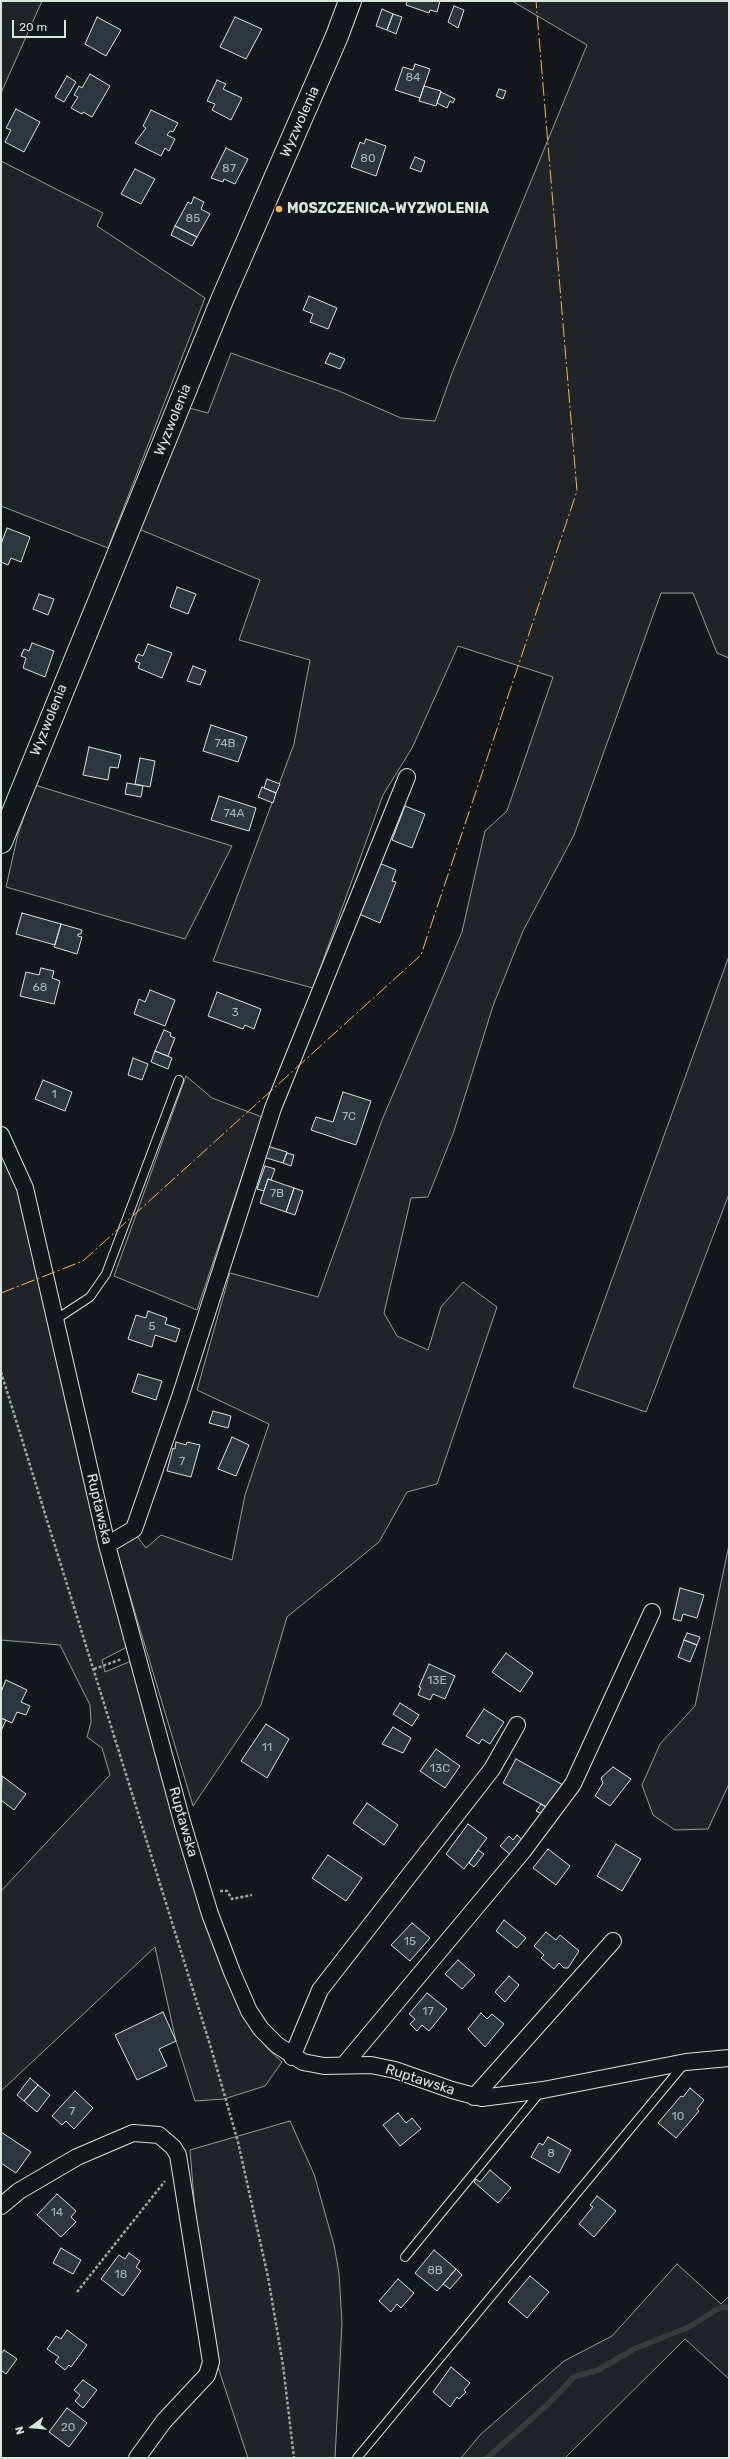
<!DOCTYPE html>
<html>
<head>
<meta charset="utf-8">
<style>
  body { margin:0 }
  #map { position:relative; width:730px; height:2459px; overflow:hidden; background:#14181c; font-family:Rubik,sans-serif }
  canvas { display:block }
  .frame { position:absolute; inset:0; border:2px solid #d8e6dc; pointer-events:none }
  .north { position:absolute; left:12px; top:2407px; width:40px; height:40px; -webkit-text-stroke:3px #14181c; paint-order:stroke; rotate:254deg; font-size:11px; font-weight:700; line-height:16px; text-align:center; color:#d8e6dc }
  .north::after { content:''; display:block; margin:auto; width:14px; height:18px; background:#d8e6dc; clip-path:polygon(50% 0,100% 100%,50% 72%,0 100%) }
  .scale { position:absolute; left:12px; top:20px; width:54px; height:18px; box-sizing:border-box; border:2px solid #d8e6dc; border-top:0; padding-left:5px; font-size:12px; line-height:14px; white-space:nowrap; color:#d8e6dc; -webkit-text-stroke:3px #14181c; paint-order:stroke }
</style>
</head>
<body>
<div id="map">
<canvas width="730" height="2459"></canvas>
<div class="frame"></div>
<div class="north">N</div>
<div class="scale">20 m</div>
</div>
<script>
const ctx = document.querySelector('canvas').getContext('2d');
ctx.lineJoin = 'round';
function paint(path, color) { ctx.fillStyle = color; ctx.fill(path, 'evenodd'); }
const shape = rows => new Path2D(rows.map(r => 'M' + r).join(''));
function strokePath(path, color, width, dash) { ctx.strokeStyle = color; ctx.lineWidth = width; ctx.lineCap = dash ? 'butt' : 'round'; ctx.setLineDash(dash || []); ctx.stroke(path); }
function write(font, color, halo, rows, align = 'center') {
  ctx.font = font + ' Rubik,sans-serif'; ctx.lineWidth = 3; ctx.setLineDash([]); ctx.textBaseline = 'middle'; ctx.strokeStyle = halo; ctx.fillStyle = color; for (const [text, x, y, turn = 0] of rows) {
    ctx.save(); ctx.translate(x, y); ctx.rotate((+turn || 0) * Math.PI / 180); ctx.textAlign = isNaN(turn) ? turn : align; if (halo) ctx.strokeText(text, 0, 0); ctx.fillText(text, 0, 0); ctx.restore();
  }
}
const green = shape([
  [1,1,42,1,1,93,1,1],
  [512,1,729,1,729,658,717,653,693,593,661,593,574,835,523,931,493,1006,454,1131,428,1197,411,1198,384,1313,397,1336,428,1350,441,1307,463,1282,497,1307,437,1484,407,1492,379,1542,287,1617,261,1705,193,1806,116,1549,136,1535,146,1548,161,1535,232,1560,245,1495,269,1424,197,1390,230,1273,318,1297,382,1120,462,932,485,831,507,811,553,677,458,646,412,748,383,795,313,988,213,961,294,744,310,660,239,640,260,580,139,529,189,408,208,413,231,353,339,391,401,418,435,421,452,373,587,45,512,1],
  [1,161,103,213,97,226,205,298,108,548,1,506,1,161],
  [35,785,232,846,185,939,6,887,18,834,35,785],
  [729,956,729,1194,646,1412,573,1387,729,956],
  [186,1076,212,1098,262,1117,197,1310,114,1276,186,1076],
  [1,1151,18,1188,129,1646,102,1660,105,1672,131,1661,248,2024,267,2048,282,2062,265,2086,224,2099,195,2101,176,2041,155,1947,1,2091,1,1891,110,1775,102,1748,87,1737,91,1722,90,1705,60,1645,1,1640,1,1151],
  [729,1545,729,1784,708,1829,675,1830,653,1815,642,1785,660,1744,695,1706,729,1545],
  [290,2121,314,2174,334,2245,339,2273,342,2323,335,2458,248,2458,216,2361,196,2223,190,2150,290,2121],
  [677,2264,721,2304,729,2296,729,2379,685,2339,565,2458,461,2458,480,2435,564,2361,612,2336,677,2264]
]);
const stream = shape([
  [487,2458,547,2405,574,2377,598,2370,634,2349,689,2327,716,2310,723,2307,729,2308]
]);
const building = shape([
  [407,1,440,1,437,12,430,10,429,13,406,5,407,1],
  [454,6,464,10,458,28,448,22,454,6],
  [382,9,393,14,387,30,376,26,382,9],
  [393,14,402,17,396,34,387,30,393,14],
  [97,17,121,30,106,56,85,44,97,17],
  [235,17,262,29,246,59,220,47,235,17],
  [415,64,430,69,420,98,395,90,403,67,413,70,415,64],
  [90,74,110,86,92,117,83,112,82,114,71,108,78,97,74,95,79,86,82,88,90,74],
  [67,76,76,82,64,102,55,97,67,76],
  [217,80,226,84,223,89,242,98,231,120,212,110,215,104,207,101,217,80],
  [424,86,441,91,436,106,419,101,424,86],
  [499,89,506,91,503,99,496,96,499,89],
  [441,92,455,99,453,103,450,101,447,108,437,103,441,92],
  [16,109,40,122,24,152,5,142,11,130,6,128,16,109],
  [151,110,178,123,173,132,170,131,167,135,175,139,169,151,165,148,161,156,135,143,146,128,143,126,151,110],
  [366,139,386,146,376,176,351,167,360,142,364,144,366,139],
  [226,148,248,159,235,184,224,179,223,182,211,178,226,148],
  [415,157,425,161,421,172,410,168,415,157],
  [135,169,155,179,141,204,121,194,135,169],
  [194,197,204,202,201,209,210,214,197,237,175,226,188,202,191,204,194,197],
  [175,226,197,237,192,246,171,235,175,226],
  [309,296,337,308,328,329,310,322,313,314,303,310,309,296],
  [330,353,345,359,340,369,325,363,330,353],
  [7,528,30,537,21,562,11,558,8,565,1,562,1,544,7,528],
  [177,587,196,594,188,614,170,607,177,587],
  [39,594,54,599,48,615,33,609,39,594],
  [32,643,54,651,45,677,23,668,26,658,21,656,24,649,29,651,32,643],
  [148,644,172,653,162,678,138,668,140,663,135,661,138,654,143,656,148,644],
  [193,666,206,671,200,685,187,681,193,666],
  [211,725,247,737,238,762,203,751,211,725],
  [89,747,121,755,118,768,110,767,108,780,83,775,89,747],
  [140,758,155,761,150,787,135,784,140,758],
  [267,779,280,784,276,793,264,788,267,779],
  [127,783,143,786,141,797,125,794,127,783],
  [262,787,276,793,273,803,258,797,262,787],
  [219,796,256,808,249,831,211,820,219,796],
  [405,806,425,814,412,848,392,840,405,806],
  [379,863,396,870,392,881,396,882,380,923,359,914,379,863],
  [22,913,61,924,55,945,16,934,22,913],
  [61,924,82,930,81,934,78,934,78,936,82,937,77,954,54,947,61,924],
  [41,968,54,971,52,978,60,981,54,1004,20,996,26,972,39,975,41,968],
  [150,990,175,1000,165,1026,134,1014,139,999,145,1002,150,990],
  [217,992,261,1009,254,1029,245,1025,243,1029,208,1016,217,992],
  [164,1030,171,1033,170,1036,175,1038,168,1056,155,1051,164,1030],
  [155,1051,172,1058,168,1069,151,1062,155,1051],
  [133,1058,148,1064,142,1080,128,1075,133,1058],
  [43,1080,72,1092,65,1111,35,1099,43,1080],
  [343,1092,371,1101,356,1145,311,1130,316,1117,333,1122,343,1092],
  [267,1146,287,1152,283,1163,260,1156,267,1146],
  [287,1153,294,1155,291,1166,283,1163,287,1153],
  [265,1166,275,1169,271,1180,268,1179,264,1191,257,1189,265,1166],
  [268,1179,294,1188,286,1212,260,1203,268,1179],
  [294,1188,303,1191,295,1215,286,1212,294,1188],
  [148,1311,167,1318,165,1324,180,1329,176,1342,155,1335,152,1347,128,1339,136,1315,146,1318,148,1311],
  [138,1374,162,1381,156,1400,132,1392,138,1374],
  [213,1411,231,1416,228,1428,209,1423,213,1411],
  [232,1437,249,1445,236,1476,218,1469,232,1437],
  [176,1442,186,1445,187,1442,200,1445,191,1477,167,1471,173,1448,175,1449,176,1442],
  [680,1588,704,1595,697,1618,683,1614,681,1621,673,1619,680,1588],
  [687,1633,700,1637,697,1645,684,1640,687,1633],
  [684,1640,697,1645,690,1662,678,1657,684,1640],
  [506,1653,533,1673,520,1692,492,1672,506,1653],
  [429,1664,455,1676,445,1699,433,1694,430,1700,418,1695,421,1688,419,1687,429,1664],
  [6,1680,27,1690,21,1702,30,1706,26,1715,17,1712,12,1723,1,1718,1,1692,6,1680],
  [400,1703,419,1715,412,1726,393,1714,400,1703],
  [484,1709,504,1722,490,1744,482,1739,479,1744,466,1736,484,1709],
  [1,1718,6,1720,1,1731,1,1718],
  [266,1724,289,1739,267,1778,241,1761,266,1724],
  [393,1727,411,1738,403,1753,382,1744,393,1727],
  [436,1749,460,1766,445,1788,420,1771,436,1749],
  [516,1759,563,1785,550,1809,503,1783,516,1759],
  [613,1767,631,1779,610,1806,595,1796,603,1783,601,1778,613,1767],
  [2,1776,26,1794,14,1810,1,1800,2,1776],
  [367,1803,398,1825,384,1845,353,1823,367,1803],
  [541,1804,550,1809,546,1816,536,1811,541,1804],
  [468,1824,487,1838,464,1869,446,1854,468,1824],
  [517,1835,526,1843,513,1857,500,1846,509,1836,513,1840,517,1835],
  [616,1844,641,1859,622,1891,597,1876,616,1844],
  [548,1849,570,1866,556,1885,533,1868,548,1849],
  [478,1850,484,1854,474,1867,469,1863,478,1850],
  [328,1855,362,1878,346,1901,312,1878,328,1855],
  [504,1920,526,1938,517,1948,496,1931,504,1920],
  [412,1923,430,1938,410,1961,391,1945,412,1923],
  [546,1932,556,1940,560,1935,579,1951,568,1968,564,1968,559,1963,554,1969,541,1958,544,1955,534,1946,546,1932],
  [458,1960,475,1975,462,1989,445,1974,458,1960],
  [509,1976,519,1985,505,2002,495,1992,509,1976],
  [427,1993,447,2009,429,2031,422,2025,417,2031,410,2024,415,2019,409,2014,427,1993],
  [163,2012,176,2041,159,2049,167,2066,137,2080,115,2035,163,2012],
  [481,2013,487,2019,492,2014,504,2024,485,2047,468,2029,481,2013],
  [30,2078,38,2085,24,2101,17,2095,30,2078],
  [38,2085,50,2095,37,2112,24,2101,38,2085],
  [690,2088,704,2100,697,2109,699,2111,676,2138,658,2123,681,2096,683,2097,690,2088],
  [75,2091,93,2108,74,2129,66,2121,62,2125,52,2116,75,2091],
  [398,2113,406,2123,412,2118,421,2129,400,2146,383,2125,398,2113],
  [1,2132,31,2152,16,2173,1,2163,1,2132],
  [548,2137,571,2150,559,2173,531,2157,539,2143,543,2145,548,2137],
  [490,2170,511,2188,498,2203,474,2182,476,2179,480,2182,490,2170],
  [57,2194,76,2211,71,2217,76,2222,61,2237,37,2215,57,2194],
  [597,2196,616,2211,594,2237,579,2224,593,2207,590,2205,597,2196],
  [61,2248,81,2260,73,2274,53,2263,61,2248],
  [434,2250,456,2269,437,2291,415,2273,434,2250],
  [129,2253,140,2261,136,2267,141,2271,123,2296,101,2279,119,2255,125,2259,129,2253],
  [456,2269,462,2275,450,2289,443,2284,456,2269],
  [530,2276,549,2292,527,2318,508,2302,530,2276],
  [398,2279,414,2293,401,2308,397,2304,391,2312,379,2301,398,2279],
  [67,2330,87,2345,71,2367,69,2365,65,2370,55,2362,59,2357,47,2349,56,2336,61,2339,67,2330],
  [4,2350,17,2359,6,2374,1,2370,1,2354,4,2350],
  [451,2367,470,2383,464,2390,466,2392,459,2399,457,2397,450,2407,433,2392,451,2367],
  [83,2380,97,2390,83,2408,75,2401,80,2395,74,2390,83,2380],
  [67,2408,87,2423,69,2447,49,2432,67,2408]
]);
const path = shape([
  [1,1372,211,2048,238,2142,268,2277,283,2365,294,2458],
  [94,1669,122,1659],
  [220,1891,227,1891,232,1899,252,1895],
  [77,2292,165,2181]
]);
const lane = shape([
  [55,1320,90,1297,106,1274,179,1080],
  [405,2257,542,2090],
  [357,2458,685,2063]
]);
const street = shape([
  [1,1135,25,1188,107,1545,183,1825,210,1914,232,1972,249,2011,261,2029,277,2045,303,2062,324,2066,371,2065,395,2070,452,2090,482,2098,543,2090,686,2062,729,2058],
  [107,1545,134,1529,180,1397,273,1108,407,777],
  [292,2057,320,1990,492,1769,517,1725],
  [344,2065,523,1851,573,1784,652,1612],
  [474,2097,613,1941],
  [1,2206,19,2191,77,2157,133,2133,159,2135,173,2147,178,2155,211,2362,207,2375,164,2421,137,2458]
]);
const secondary = shape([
  [1,842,222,300,337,36,350,1]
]);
const power = shape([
  [1,1293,83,1261,421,955,577,491,536,1]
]);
const markers = [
  [279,209,4,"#ffb74d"]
];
const numberNames = [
  ["84",413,78],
  ["80",368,159],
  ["87",229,169],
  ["85",193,219],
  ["74B",225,744],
  ["74A",234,814],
  ["68",40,988],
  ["3",235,1013],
  ["1",54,1095],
  ["7C",349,1117],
  ["7B",277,1194],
  ["5",152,1327],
  ["7",182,1462],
  ["13E",437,1681],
  ["11",267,1748],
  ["13C",440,1769],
  ["15",410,1942],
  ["17",428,2012],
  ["7",72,2112],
  ["10",678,2117],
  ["8",551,2154],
  ["14",57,2213],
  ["8B",435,2271],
  ["18",121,2275],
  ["20",68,2428]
];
const streetNames = [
  ["Wyzwolenia",300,122,-66],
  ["Wyzwolenia",173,420,-68],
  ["Wyzwolenia",49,720,-68],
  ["Ruptawska",99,1509,77],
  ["Ruptawska",183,1822,74],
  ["Ruptawska",420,2080,18]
];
const poiNames = [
  ["MOSZCZENICA-WYZWOLENIA",287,209]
];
paint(green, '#202428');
strokePath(green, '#939e99', 1);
strokePath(stream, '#363b3e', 5.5);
paint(building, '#2c363c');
strokePath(building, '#d8e6dc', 1);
strokePath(lane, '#d8e6dc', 10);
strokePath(street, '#d8e6dc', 18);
strokePath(secondary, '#d8e6dc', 24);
strokePath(path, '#9da8a2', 2.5, [3, 2]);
strokePath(lane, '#14181c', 8);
strokePath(street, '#14181c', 16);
strokePath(secondary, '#14181c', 22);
strokePath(power, '#ffb74d', 1, [14, 3, 2, 3]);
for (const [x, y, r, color] of markers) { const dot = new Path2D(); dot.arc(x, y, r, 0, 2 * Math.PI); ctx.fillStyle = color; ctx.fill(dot); strokePath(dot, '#14181c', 1.5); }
write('12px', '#adbab4', null, numberNames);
write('14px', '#d8e6dc', '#14181c', streetNames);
write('bold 14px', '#d8e6dc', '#14181c', poiNames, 'left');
</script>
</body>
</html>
